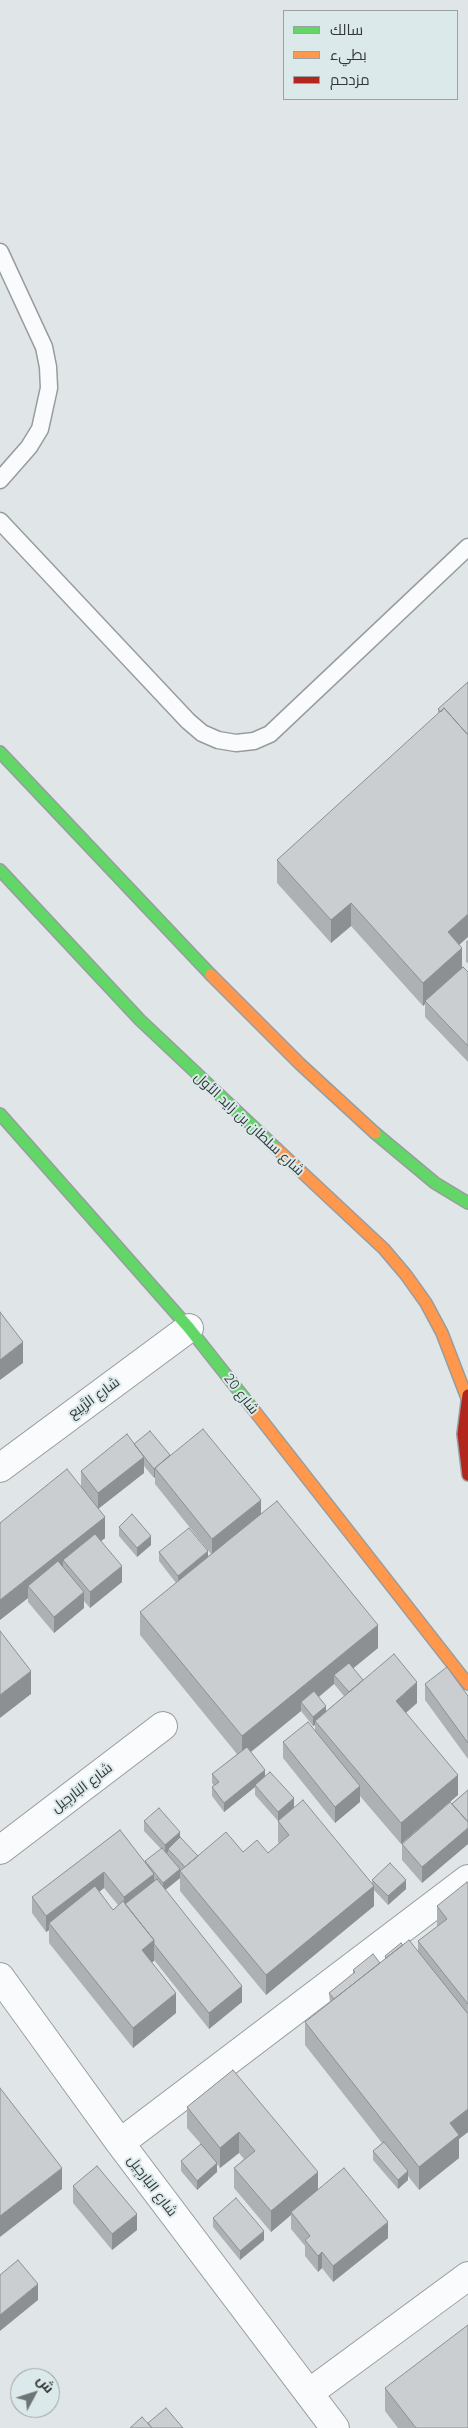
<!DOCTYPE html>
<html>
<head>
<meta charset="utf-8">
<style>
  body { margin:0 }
  #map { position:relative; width:468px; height:2428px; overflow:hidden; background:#e0e6e8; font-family:Quicksand,Cairo,sans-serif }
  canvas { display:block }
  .legend { position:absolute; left:283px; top:10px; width:175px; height:90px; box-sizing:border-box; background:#dce9eb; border:1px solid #98a2a3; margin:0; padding:6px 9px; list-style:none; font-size:15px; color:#323737 }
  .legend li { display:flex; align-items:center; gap:10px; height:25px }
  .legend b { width:25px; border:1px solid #98a2a3 }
  .north { position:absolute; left:10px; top:2368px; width:50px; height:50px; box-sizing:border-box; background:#dce9eb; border:1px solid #98a2a3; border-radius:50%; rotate:50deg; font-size:14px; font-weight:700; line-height:20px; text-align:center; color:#323737 }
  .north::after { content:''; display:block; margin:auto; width:18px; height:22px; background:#6f7475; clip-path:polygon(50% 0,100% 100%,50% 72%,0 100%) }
</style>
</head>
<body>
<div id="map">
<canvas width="468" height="2428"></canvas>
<ul class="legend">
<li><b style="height:6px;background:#63d668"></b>سالك</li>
<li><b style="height:6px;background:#ff974d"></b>بطيء</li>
<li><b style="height:6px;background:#b3261e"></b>مزدحم</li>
</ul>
<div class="north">ش</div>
</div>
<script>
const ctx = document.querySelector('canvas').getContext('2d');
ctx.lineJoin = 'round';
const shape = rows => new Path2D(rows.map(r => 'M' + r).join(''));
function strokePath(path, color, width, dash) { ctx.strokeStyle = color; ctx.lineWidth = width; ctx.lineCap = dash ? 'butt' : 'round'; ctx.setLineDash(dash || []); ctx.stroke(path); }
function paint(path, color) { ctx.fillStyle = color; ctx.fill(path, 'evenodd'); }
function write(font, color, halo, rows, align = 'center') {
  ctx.font = font + ' Quicksand,Cairo,sans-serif'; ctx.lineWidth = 4; ctx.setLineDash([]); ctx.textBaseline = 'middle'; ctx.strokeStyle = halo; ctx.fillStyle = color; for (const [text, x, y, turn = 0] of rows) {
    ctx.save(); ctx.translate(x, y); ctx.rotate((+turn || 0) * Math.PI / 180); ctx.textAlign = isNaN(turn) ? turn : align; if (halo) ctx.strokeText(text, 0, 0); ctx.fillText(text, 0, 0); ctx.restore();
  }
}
const lane = shape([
  [0,252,44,347,48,367,49,388,40,429,29,447,0,480],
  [0,521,188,721,202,733,218,740,236,743,254,741,270,734,468,547]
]);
const street = shape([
  [0,1468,189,1328],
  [0,1850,163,1726],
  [0,1977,120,2143,335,2428],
  [120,2143,468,1879],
  [309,2393,468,2276]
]);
const fast = shape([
  [0,752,211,975],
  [0,870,140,1020,277,1149],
  [0,1114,189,1328,253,1409],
  [375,1133,435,1183,468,1203]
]);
const slow = shape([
  [211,975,300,1064,375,1133],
  [277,1149,384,1249,406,1275,426,1303,442,1333,467,1398],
  [253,1409,468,1684]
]);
const jam = shape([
  [468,1395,463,1434,468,1475]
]);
const wall = shape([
  [468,682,459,945,462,968,468,972,468,1062,425,1017,425,1004,423,1006,351,926,331,943,277,883,277,860,438,714,438,709],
  [468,940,468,963,466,962,466,941],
  [134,1444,170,1455,261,1513,378,1648,353,1668,363,1680,417,1703,406,1713,458,1795,401,1844,360,1796,360,1802,335,1823,283,1758,283,1742,315,1730,315,1725,313,1726,301,1711,251,1752,265,1776,294,1807,372,1884,372,1880,406,1889,388,1905,374,1890,374,1906,266,1995,180,1891,180,1878,165,1890,242,2002,209,2029,154,1960,152,1962,176,2013,133,2048,49,1943,49,1930,46,1932,32,1913,32,1897,120,1830,145,1863,145,1861,161,1849,144,1831,144,1821,180,1838,198,1856,243,1852,268,1853,279,1843,278,1842,278,1821,255,1795,255,1787,224,1812,212,1796,212,1787,214,1786,212,1783,212,1774,237,1754,140,1635,140,1612,176,1583,159,1561,159,1552,208,1556,211,1554,155,1484,155,1477,154,1478,144,1466,144,1473,98,1509,105,1538,101,1541,122,1582,90,1608,84,1601,84,1608,54,1633,28,1602,28,1598,0,1620,81,1487,81,1471],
  [334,1684,344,1696,326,1711,319,1697],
  [104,1888,118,1905,113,1910,99,1892],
  [119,1527,151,1545,137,1557,119,1536],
  [425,1684,468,1696,468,1759,425,1700],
  [468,1790,468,1844,422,1883,402,1860,402,1844],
  [468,1884,468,2132,459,2139,459,2158,419,2190,408,2176,408,2180,398,2189,373,2160,373,2151,382,2143,305,2045,305,2022,330,2003,329,1993,353,1974,353,1970,380,1963,385,1959,385,1956,403,1945,418,1952,418,1941,437,1927,437,1906],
  [233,2070,318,2190,388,2238,333,2282,322,2268,318,2272,305,2256,305,2246,291,2229,291,2215,271,2232,234,2188,234,2168,244,2159,239,2153,220,2168,217,2164,217,2172,197,2190,181,2171,181,2161,201,2144,187,2128,187,2107],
  [73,2186,137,2230,112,2250,73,2203],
  [213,2218,264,2240,240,2260,213,2227],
  [385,2388,468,2428,398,2428,385,2411]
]);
const shadedWall = shape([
  [351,903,351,926,331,943,331,920],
  [468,914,468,937,448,955,448,932],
  [462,948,462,971,425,1001,425,1004,423,1006,423,983],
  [23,1342,23,1363,0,1380,0,1360],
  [170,1455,155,1468,155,1477,154,1478,154,1469],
  [144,1457,144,1473,98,1509,98,1493],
  [261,1500,261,1517,212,1555,212,1539],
  [105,1517,105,1538,68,1567,63,1560,63,1571,28,1586,28,1598,0,1620,0,1600],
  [151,1536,151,1545,137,1557,137,1548],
  [208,1551,208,1560,178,1585,178,1576],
  [122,1566,122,1582,90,1608,90,1592],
  [84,1592,84,1608,54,1633,54,1617],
  [378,1625,378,1648,339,1680,334,1675,334,1684,306,1707,301,1702,301,1711,242,1759,242,1736],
  [31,1671,31,1694,0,1718,0,1695],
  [417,1682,417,1703,396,1721,396,1701],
  [326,1706,326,1715,315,1721,315,1725,313,1726,313,1717],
  [265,1770,265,1779,255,1785,255,1787,224,1812,224,1803],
  [458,1775,458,1795,401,1844,401,1823],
  [360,1786,360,1802,335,1823,335,1807],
  [294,1798,294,1807,278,1821,278,1812],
  [468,1828,468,1844,422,1883,422,1867],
  [180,1832,180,1842,168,1849,168,1852,165,1854,165,1845],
  [180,1869,180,1878,163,1892,163,1883],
  [104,1872,104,1888,53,1928,49,1923,49,1930,46,1932,46,1916],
  [154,1874,154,1890,124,1906,124,1897],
  [406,1880,406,1889,388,1905,388,1896],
  [374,1886,374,1906,266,1995,266,1975],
  [154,1940,154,1961,142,1970,142,1950],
  [242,1986,242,2002,209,2029,209,2013],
  [176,1993,176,2013,133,2048,133,2028],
  [468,2109,468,2132,459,2139,459,2158,419,2190,419,2167,450,2123],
  [239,2132,239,2153,220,2168,220,2148],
  [217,2163,217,2172,197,2190,197,2181],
  [62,2168,62,2189,0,2237,0,2216],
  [408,2171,408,2180,398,2189,398,2180],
  [318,2172,318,2193,291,2212,291,2215,271,2232,271,2211],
  [137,2214,137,2230,112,2250,112,2234],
  [388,2222,388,2238,333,2282,333,2266],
  [264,2231,264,2240,240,2260,240,2251],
  [322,2252,322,2268,318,2272,318,2256],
  [38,2284,38,2300,0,2331,0,2315]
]);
const building = shape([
  [468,682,468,735,444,708,441,712,438,709,468,682],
  [444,708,468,735,468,914,448,932,462,948,423,983,351,903,331,920,277,860,444,708],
  [463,967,468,972,468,1046,425,1001,463,967],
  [0,1312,23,1342,0,1360,0,1312],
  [203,1429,261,1500,212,1539,155,1468,203,1429],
  [150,1431,170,1455,154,1469,134,1444,150,1431],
  [127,1434,144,1457,98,1493,81,1471,127,1434],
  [67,1469,105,1517,0,1600,0,1523,67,1469],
  [277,1501,378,1625,242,1736,140,1612,277,1501],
  [132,1514,151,1536,137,1548,119,1527,132,1514],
  [189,1528,208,1551,178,1576,159,1552,189,1528],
  [95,1534,122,1566,90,1592,63,1560,95,1534],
  [58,1561,84,1592,54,1617,28,1586,58,1561],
  [0,1631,31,1671,0,1695,0,1631],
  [394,1654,417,1682,396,1701,458,1775,401,1823,315,1721,394,1654],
  [349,1663,363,1680,349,1692,334,1675,349,1663],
  [447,1667,468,1696,468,1743,425,1684,447,1667],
  [314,1691,326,1706,313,1717,301,1702,314,1691],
  [308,1722,360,1786,335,1807,283,1742,308,1722],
  [247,1747,265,1770,224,1803,212,1787,219,1782,212,1774,247,1747],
  [270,1772,294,1798,278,1812,255,1785,270,1772],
  [468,1790,468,1822,452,1804,468,1790],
  [303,1800,374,1886,266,1975,180,1871,226,1832,243,1852,257,1840,268,1853,289,1835,278,1821,303,1800],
  [450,1802,468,1822,468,1828,422,1867,402,1844,450,1802],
  [159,1808,180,1832,165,1845,144,1821,159,1808],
  [120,1830,154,1874,124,1897,104,1872,46,1916,32,1897,120,1830],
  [180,1837,198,1856,185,1867,168,1849,180,1837],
  [162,1848,180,1869,163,1883,145,1861,162,1848],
  [390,1863,406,1880,388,1896,372,1880,390,1863],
  [157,1879,242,1986,209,2013,154,1944,154,1940,125,1904,157,1879],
  [467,1882,468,1884,468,2004,418,1941,447,1919,437,1906,467,1882],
  [95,1886,113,1910,123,1901,154,1940,142,1950,176,1993,133,2028,49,1923,95,1886],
  [409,1940,468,2014,468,2109,450,2123,459,2135,419,2167,305,2022,409,1940],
  [401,1943,403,1945,386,1958,385,1956,401,1943],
  [373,1954,380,1963,334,1999,329,1993,355,1972,353,1970,373,1954],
  [233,2070,318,2172,271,2211,234,2168,255,2151,239,2132,220,2148,187,2107,233,2070],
  [0,2088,62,2168,0,2216,0,2088],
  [384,2142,408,2171,398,2180,373,2151,384,2142],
  [201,2144,217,2163,197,2181,181,2161,201,2144],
  [97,2166,137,2214,112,2234,73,2186,97,2166],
  [344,2168,388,2222,333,2266,322,2252,318,2256,305,2240,310,2236,291,2212,344,2168],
  [236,2198,264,2231,240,2251,213,2218,236,2198],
  [18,2260,38,2284,0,2315,0,2275,18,2260],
  [468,2325,468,2428,416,2428,385,2388,468,2325],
  [166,2408,183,2428,152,2428,148,2423,166,2408],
  [142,2417,152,2428,130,2428,142,2417]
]);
const streetNames = [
  ["شارع سلطان بن زايد الأول",249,1124,43],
  ["شارع 20",241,1394,52],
  ["شارع الرَّبِيع",94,1398,-36],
  ["شارع البَارجِيل",82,1788,-37],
  ["شارع البَارجِيل",152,2186,53]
];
strokePath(lane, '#979c9e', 19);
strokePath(street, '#979c9e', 30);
strokePath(fast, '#979c9e', 14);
strokePath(slow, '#979c9e', 14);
strokePath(jam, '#979c9e', 14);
strokePath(lane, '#fafbfc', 16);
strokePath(street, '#fafbfc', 28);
strokePath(fast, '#63d668', 11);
strokePath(slow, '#ff974d', 11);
strokePath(jam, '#b3261e', 11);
paint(wall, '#aeb1b4');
paint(shadedWall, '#8d9092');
paint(building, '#caced1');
strokePath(building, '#8d9092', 1);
write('14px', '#323737', '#dce9eb', streetNames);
</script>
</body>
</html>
